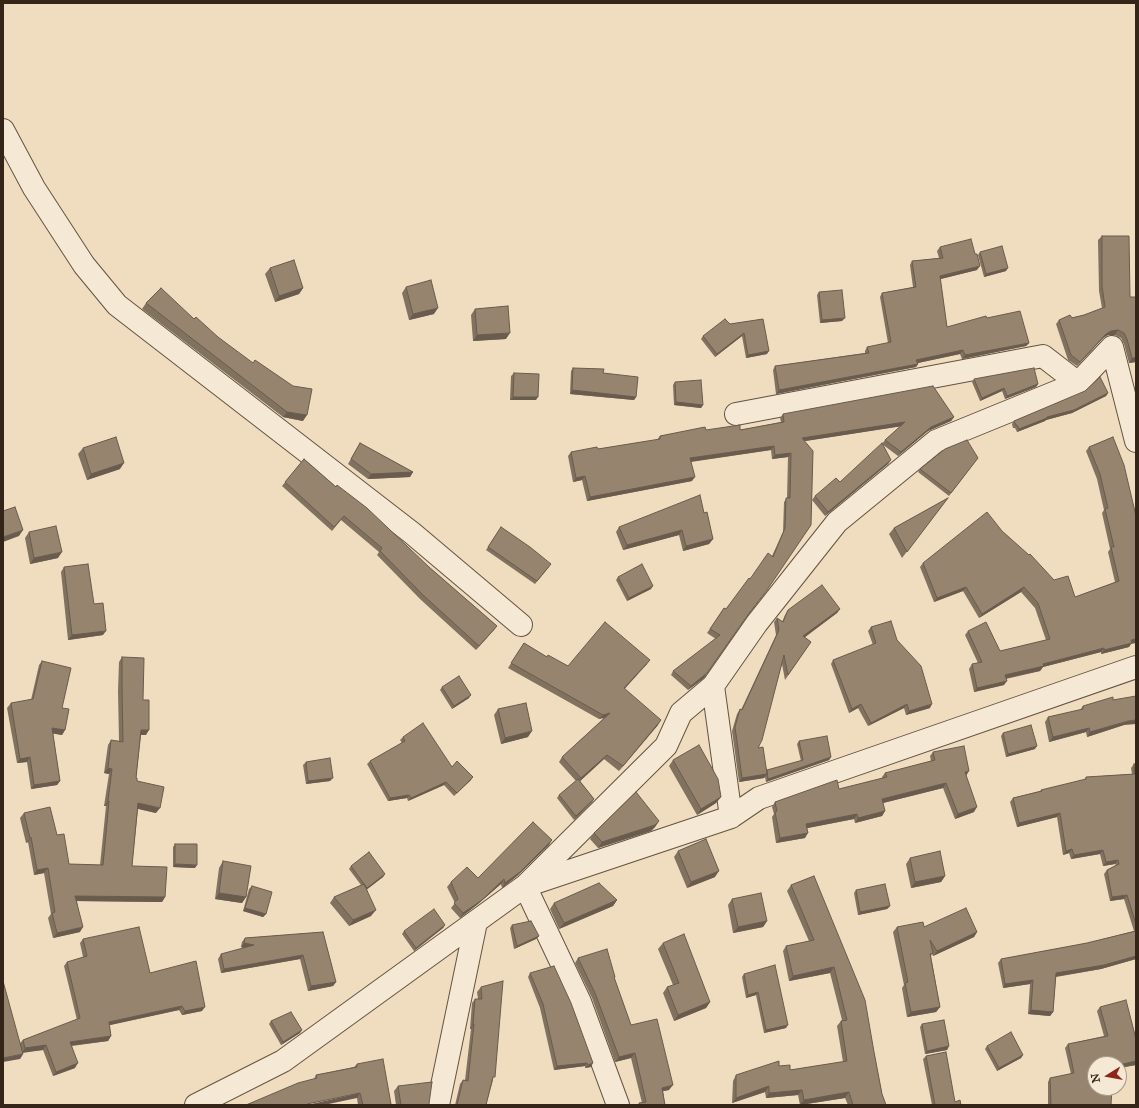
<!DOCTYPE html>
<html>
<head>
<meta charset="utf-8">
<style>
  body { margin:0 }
  #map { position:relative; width:1139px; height:1108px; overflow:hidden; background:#f0dcbf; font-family:"IM FELL Great Primer",serif }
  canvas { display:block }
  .frame { position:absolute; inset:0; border:4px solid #342518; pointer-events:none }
  .north { position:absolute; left:1087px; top:1056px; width:40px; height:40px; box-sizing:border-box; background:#f5e8d5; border:1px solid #a89a89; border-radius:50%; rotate:259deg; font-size:11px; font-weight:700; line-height:16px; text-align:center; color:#342518 }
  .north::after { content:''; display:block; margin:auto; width:14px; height:18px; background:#8f2418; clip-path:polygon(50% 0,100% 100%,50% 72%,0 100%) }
</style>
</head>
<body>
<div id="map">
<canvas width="1139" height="1108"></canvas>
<div class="frame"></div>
<div class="north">N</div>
</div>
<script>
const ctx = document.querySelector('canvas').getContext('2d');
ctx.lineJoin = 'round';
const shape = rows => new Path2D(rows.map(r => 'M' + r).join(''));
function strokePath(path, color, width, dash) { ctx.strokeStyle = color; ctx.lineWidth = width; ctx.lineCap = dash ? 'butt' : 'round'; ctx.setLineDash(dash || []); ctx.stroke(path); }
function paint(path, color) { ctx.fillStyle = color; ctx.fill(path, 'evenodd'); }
const minor = shape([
  [3,130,34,188,84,265,117,305,412,533,521,625],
  [736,414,1043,356,1078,383],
  [731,817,713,686,757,623,837,522,936,441,1078,383,1112,347,1136,441],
  [196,1105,283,1061,525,886,731,817,759,798,1136,667],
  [438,1105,476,922],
  [618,1105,580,1002,525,886,666,746,681,713,713,686]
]);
const wall = shape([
  [1102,236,1130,297,1136,362,1129,363,1124,344,1121,338,1115,335,1108,335,1103,338,1077,366,1068,360,1056,324,1059,320,1084,315,1102,308,1099,291,1098,240],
  [940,247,977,270,940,279,947,327,987,318,1029,343,1026,346,962,359,960,354,918,363,918,364,916,367,776,394,773,370,775,366,865,353,865,351,867,347,888,343,880,297,882,293,913,287,910,265,912,261,939,258,937,251],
  [980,252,1006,271,984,277,978,255],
  [270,268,303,288,299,294,275,302,265,274],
  [406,287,434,314,409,320,402,293],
  [819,292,842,321,820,323,817,295],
  [146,303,194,319,303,421,283,417,142,309],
  [475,309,506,339,473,341,471,315],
  [763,319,767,354,746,358,742,336,715,357,701,339,703,336,730,324],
  [573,368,603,373,636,397,634,400,570,394,571,371],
  [514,373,536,400,510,400,511,376],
  [974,379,1038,384,1036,387,1005,399,1002,391,980,401,972,382],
  [675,382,703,405,701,408,674,405,673,385],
  [1108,393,1106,396,1072,413,1046,420,1045,421,1017,432,1015,428,1013,428,1012,424,1014,421],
  [783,414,954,417,951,421,928,431,898,456,882,444,885,440,901,426,805,441,811,525,704,678,688,690,671,675,673,671,716,639,707,633,724,608,726,609,750,579,772,556,783,532,784,502,787,498,788,457,772,459,771,450,691,462,692,481,587,501,582,480,573,482,568,456,571,452,598,449,657,440,660,436,706,430,740,430,781,422,780,418],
  [1113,437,1131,644,1129,647,1101,654,1101,652,1043,667,1040,671,1006,679,1004,685,974,692,969,669,972,664,978,663,965,635,968,631,1000,651,1046,640,1035,608,1021,592,979,618,963,591,934,602,920,567,923,563,1002,531,1054,580,1075,597,1115,582,1108,552,1110,549,1102,513,1104,510,1097,479,1086,451,1089,447],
  [360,443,413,472,410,477,368,479,348,464],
  [83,448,120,469,87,480,78,454],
  [978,458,949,496,918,472,920,469],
  [304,459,497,626,476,650,420,599,377,555,379,552,341,520,332,531,282,486],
  [891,460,888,464,825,516,812,500,815,496,840,482],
  [948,498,902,558,889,534,894,528],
  [704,513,713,539,709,544,683,551,679,535,623,550,616,532,619,527],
  [501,527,549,567,535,584,486,550],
  [29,532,58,558,30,564,25,538],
  [64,567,94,604,103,635,68,640,61,572],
  [618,577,651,589,627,601,616,580],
  [840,609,837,613,804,637,811,642,785,680,782,664,758,748,767,770,801,761,797,744,799,741,831,757,829,760,766,782,765,777,764,778,739,782,732,731,737,714,740,709,741,710,776,635,774,622,777,618,782,622,785,615,788,610],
  [871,627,897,640,930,708,906,715,904,708,868,726,858,708,849,713,831,664,833,660,873,645,868,631],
  [524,643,547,657,568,666,647,664,624,688,658,725,619,771,604,759,580,781,594,799,592,802,574,820,557,798,559,795,576,781,559,762,562,757,604,718,599,719,508,668],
  [122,657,143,700,146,735,141,735,136,778,137,781,156,813,138,809,132,866,165,897,162,902,77,901,80,932,53,938,48,918,51,914,44,873,34,875,28,842,26,843,20,818,24,813,57,835,69,864,100,865,106,806,104,806,109,774,104,773,108,745,111,740,119,741,118,691,119,662],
  [42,661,62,708,65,730,62,735,53,733,60,781,57,785,31,789,27,762,17,763,7,708,11,703,31,700,39,665],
  [442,687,469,698,452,709,440,690],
  [1083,706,1124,725,1087,737,1086,732,1049,742,1045,722,1048,717,1080,710],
  [498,709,528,737,501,744,494,715],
  [1003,733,1035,749,1006,757,1001,736],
  [403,737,452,767,471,780,454,796,444,785,408,801,407,798,388,801,367,764,370,761,402,743,400,740],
  [933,752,966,776,974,812,955,819,943,788,883,803,885,811,882,816,855,823,854,819,807,828,805,838,776,843,772,817,774,814,772,807,775,802,839,789,882,778,882,777,885,773,931,761,930,756],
  [673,760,721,797,716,803,697,815,669,766],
  [306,762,330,781,306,784,303,765],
  [1134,764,1136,764,1136,959,1101,969,1056,977,1053,1012,1050,1016,1028,1014,1030,984,1003,988,998,963,1001,959,1087,943,1134,931,1124,899,1110,901,1104,874,1107,870,1116,865,1115,864,1103,866,1100,854,1071,859,1069,853,1063,855,1057,817,1017,827,1010,802,1013,798,1040,791,1041,790,1084,780,1086,777,1132,774,1131,768],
  [659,821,655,827,651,831,598,848,590,839,594,833],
  [175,844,195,868,173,867,173,847],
  [549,845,517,876,502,888,501,884,478,904,460,918,451,908,455,903,447,887,451,882,478,878],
  [678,851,715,877,687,888,674,857],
  [910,858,945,876,941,882,911,888,906,864],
  [223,861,246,897,242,903,215,899,219,868],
  [351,866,385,874,383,877,367,889,371,916,349,926,330,903,334,897,361,885,349,869],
  [814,876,874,1052,882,1094,886,1105,848,1105,845,1098,800,1105,798,1095,766,1098,765,1092,732,1103,733,1081,736,1075,779,1066,790,1070,843,1062,837,1026,841,1021,842,1020,830,973,789,981,783,951,786,946,809,941,787,891,791,885],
  [252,886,266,914,263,917,243,911,249,889],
  [856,890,890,906,887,909,858,915,854,893],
  [732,899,767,921,763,927,733,933,728,905],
  [617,900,613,906,559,929,550,909,554,903],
  [445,925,443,928,414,951,402,934,404,931],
  [512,925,539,936,536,939,514,949,510,928],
  [897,927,924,927,977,932,974,937,933,956,932,954,931,956,940,1007,936,1012,907,1017,902,988,904,985,893,932],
  [323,932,336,982,333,986,308,991,300,959,221,973,218,959,221,954,244,948,241,947,242,942,245,938],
  [83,939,150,973,202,1011,182,1015,179,1010,109,1025,111,1036,108,1041,72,1046,75,1068,53,1076,43,1050,23,1052,23,1054,20,1059,20,1043,23,1040,77,1020,64,966,67,962,83,957,80,943],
  [663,943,710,1002,706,1008,674,1021,663,993,667,987,673,985,658,949],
  [578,958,615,977,614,978,631,1025,669,1090,663,1091,665,1105,638,1105,639,1103,642,1103,631,1058,615,1062,592,998,575,963],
  [530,973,591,1067,585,1068,585,1066,554,1070,540,1008,528,977],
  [744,974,786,1028,764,1033,756,995,746,998,742,977],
  [481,987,493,1080,486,1105,455,1105,460,1084,463,1080,465,1080,471,1029,470,1029,472,1003,475,999,478,999,477,992],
  [1100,1007,1136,1039,1136,1065,1119,1068,1119,1064,1095,1064,1111,1105,1048,1105,1048,1082,1050,1078,1071,1074,1065,1048,1068,1044,1104,1036,1097,1011],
  [271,1021,300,1033,281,1045,269,1024],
  [922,1024,949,1046,947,1050,925,1054,920,1027],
  [987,1046,1023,1055,1021,1058,997,1071,985,1049],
  [926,1056,955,1102,961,1105,932,1105,923,1059],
  [357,1064,391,1104,390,1105,358,1105,357,1098,314,1079,316,1075,354,1067],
  [398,1086,429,1104,430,1105,396,1105,394,1091]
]);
const shadedWall = shape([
  [980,266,977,270,937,280,940,276],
  [1008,268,1006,271,984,277,986,274],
  [303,288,299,294,275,302,279,296],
  [438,308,434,314,409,320,413,314],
  [845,318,842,321,820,323,822,320],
  [1118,330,1115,335,1108,335,1103,338,1077,366,1080,362,1106,334,1111,331],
  [510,333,506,339,473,341,477,335],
  [744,333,742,336,715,357,717,354],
  [1029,343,1026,346,962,359,965,355],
  [963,350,960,354,913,364,916,360],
  [769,351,767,354,746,358,748,355],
  [1132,358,1136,358,1136,362,1129,363],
  [918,364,916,367,776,394,779,390],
  [1038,384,1036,387,1005,399,1007,396],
  [1004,388,1002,391,980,401,982,398],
  [572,390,636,397,634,400,570,394],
  [1108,393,1106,396,1072,413,1046,420,1045,421,1017,432,1019,429],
  [513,397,538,397,536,400,510,400],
  [676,402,703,405,701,408,674,405],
  [287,412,307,415,303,421,283,417],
  [954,417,951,421,928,431,898,456,901,452,931,427],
  [905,422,903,426,799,442,802,438],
  [774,446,771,450,688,462,690,458],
  [791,453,788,457,772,459,775,455],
  [891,460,888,464,825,516,828,512],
  [124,463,120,469,87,480,91,474],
  [413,472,410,477,368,479,371,474],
  [585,476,582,480,573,482,576,478],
  [695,477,692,481,587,501,590,497],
  [23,530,19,536,3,542,3,537],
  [682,530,679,535,623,550,627,545],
  [713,539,709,544,683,551,686,546],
  [62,552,58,558,30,564,34,558],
  [653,586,651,589,627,601,629,598],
  [966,587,963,591,934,602,937,598],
  [1024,587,1021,592,979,618,982,614],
  [840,609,837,613,800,641,803,636],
  [497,626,494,630,476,650,479,646],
  [106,631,103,635,68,640,72,635],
  [1136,639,1136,643,1131,644,1129,647,1101,654,1104,650,1131,640],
  [1104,648,1101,652,1043,667,1040,671,1002,679,1005,675,1043,664],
  [650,660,647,664,621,693,624,688],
  [707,673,704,678,688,690,691,686],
  [1007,681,1004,685,974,692,977,688],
  [471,695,469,698,452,709,454,706],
  [861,704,858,708,849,713,852,709],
  [907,704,904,708,868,726,871,723],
  [932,704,930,708,906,715,909,711],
  [610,713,607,717,599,719,603,715],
  [661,720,658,725,619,771,623,766],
  [1136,720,1136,724,1124,725,1087,737,1090,732,1128,721],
  [52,728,65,730,62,735,49,733],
  [1089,728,1086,732,1049,742,1053,737],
  [141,730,149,730,146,735,138,735],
  [532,731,528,737,501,744,505,738],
  [1037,746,1035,749,1006,757,1008,754],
  [607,755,604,759,578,783,581,778],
  [30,757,27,762,17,763,20,759],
  [831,757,829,760,766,782,768,779],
  [108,768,112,769,109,774,104,773],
  [969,771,966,776,965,772],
  [767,774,764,778,739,782,742,778],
  [473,777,471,780,454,796],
  [333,778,330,781,306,784,308,781],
  [60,781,57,785,31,789,34,785],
  [446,782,444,785,408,801,411,798],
  [946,783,943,788,879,804,882,799],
  [409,795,407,798,388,801,390,798],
  [721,797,716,803,697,815,701,809],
  [594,799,592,802,574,820,576,816],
  [108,801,109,801,106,806,104,806],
  [138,803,160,808,156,813,135,808],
  [977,807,974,812,955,819,958,814],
  [885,811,882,816,855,823,858,818],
  [1060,813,1057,817,1017,827,1019,823],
  [857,814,854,819,803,829,806,824],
  [659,821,655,827,651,831,598,848,602,842],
  [808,833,805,838,776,843,780,838],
  [31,837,28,842,26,843,30,838],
  [552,840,549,845,517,876,502,888,505,883],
  [1072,849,1069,853,1063,855,1066,851],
  [1103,850,1100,854,1071,859,1074,855],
  [1118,860,1115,864,1103,866,1106,862],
  [175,864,197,865,195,868,173,867],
  [48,868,44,873,34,875,37,870],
  [719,871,715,877,687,888,691,882],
  [385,874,383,877,365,891,367,888],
  [945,876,941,882,911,888,915,882],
  [504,879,501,884,478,904,460,918,463,913],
  [219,893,246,897,242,903,215,899],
  [1127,895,1124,899,1110,901,1112,897],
  [75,896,165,897,162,902,72,901],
  [617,900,613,906,559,929,564,923],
  [890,906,887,909,858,915,860,912],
  [245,908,266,914,263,917,243,911],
  [376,910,371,916,349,926,353,920],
  [767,921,763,927,733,933,738,927],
  [445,925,443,928,414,951,416,948],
  [83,927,80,932,53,938,57,933],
  [977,932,974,937,933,956,937,951],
  [539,936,536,939,514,949,517,946],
  [244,943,254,945,251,950,241,947],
  [303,955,300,959,221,973,224,969],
  [1136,956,1136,959,1101,969,1053,977,1056,973],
  [834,967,830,973,789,981,793,976],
  [1033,980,1030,984,1003,988,1005,984],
  [336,982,333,986,308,991,311,986],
  [758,992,756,995,746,998,748,995],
  [710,1002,706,1008,674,1021,678,1015],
  [182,1006,179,1010,106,1026,109,1022],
  [205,1007,202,1011,182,1015,185,1011],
  [940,1007,936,1012,907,1017,911,1012],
  [1031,1010,1053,1012,1050,1016,1028,1014],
  [473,1024,474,1024,471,1029,470,1029],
  [788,1025,786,1028,764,1033,766,1030],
  [302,1030,300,1033,281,1045,283,1042],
  [111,1036,108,1041,67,1046,70,1042],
  [46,1045,43,1050,22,1053,25,1048],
  [949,1046,947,1050,925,1054,927,1051],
  [635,1053,631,1058,615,1062,619,1057],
  [23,1054,20,1059,3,1062,3,1058],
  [1023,1055,1021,1058,997,1071,999,1068],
  [1136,1061,1136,1065,1119,1068,1119,1065],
  [78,1063,75,1068,53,1076,56,1072],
  [587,1063,585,1066,554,1070,557,1066],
  [593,1063,591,1067,585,1068,588,1065],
  [673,1085,669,1090,659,1092,662,1088],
  [769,1086,765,1092,732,1103,736,1098],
  [802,1090,798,1095,766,1098,769,1093],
  [849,1092,845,1098,800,1105,804,1100],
  [360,1093,357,1098,324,1105,307,1105]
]);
const building = shape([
  [1102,236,1129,236,1130,297,1136,297,1136,358,1132,358,1127,339,1124,333,1118,330,1111,331,1106,334,1080,362,1071,355,1059,320,1070,315,1072,318,1084,315,1105,307,1102,286,1102,236],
  [971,239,975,254,977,254,980,266,940,276,947,327,986,316,987,318,1020,311,1029,343,965,355,963,350,916,360,918,364,779,390,775,366,869,353,867,347,891,342,882,293,916,287,912,261,943,258,940,247,971,239],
  [1002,246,1008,268,986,274,980,252,1002,246],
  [294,260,303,288,279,296,270,268,294,260],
  [431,280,438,308,413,314,406,287,431,280],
  [161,288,194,319,196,317,218,337,253,363,255,360,293,386,312,389,307,415,287,412,146,303,161,288],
  [842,290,845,318,822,320,819,292,842,290],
  [508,306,510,333,477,335,475,309,508,306],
  [725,319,730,324,763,319,769,351,748,355,744,333,717,354,703,336,725,319],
  [573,368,604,369,603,373,638,377,636,397,572,390,573,368],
  [1034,368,1038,384,1007,396,1004,388,982,398,974,379,1034,368],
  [514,373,539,374,538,397,513,397,514,373],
  [1100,377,1108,393,1074,410,1047,417,1047,418,1019,429,1017,425,1016,425,1014,421,1085,391,1100,377],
  [701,380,703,405,676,402,675,382,701,380],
  [933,386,954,417,931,427,901,452,885,440,905,422,802,438,813,451,811,525,767,590,750,612,707,673,691,686,673,671,720,635,710,629,724,608,726,609,749,578,750,579,768,553,773,557,785,528,786,498,790,498,791,453,775,455,774,446,690,458,695,477,590,497,585,476,576,478,571,452,597,447,598,449,660,439,660,436,705,427,706,430,740,425,740,430,784,422,783,414,933,386],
  [116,437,124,463,91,474,83,448,116,437],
  [1113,437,1124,465,1136,516,1136,639,1131,640,1132,643,1104,650,1104,648,1043,664,1044,666,1005,675,1007,681,977,688,972,664,982,662,968,631,986,622,1000,651,1050,639,1038,603,1024,587,982,614,966,587,937,598,923,563,987,512,1002,531,1029,555,1030,554,1054,580,1068,576,1075,597,1119,581,1111,547,1114,547,1105,509,1108,508,1100,474,1089,447,1113,437],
  [967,440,978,458,951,493,920,469,945,449,967,440],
  [360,443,413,472,371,474,351,459,360,443],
  [882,443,891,460,828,512,815,496,836,478,840,482,882,443],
  [304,459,336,487,337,485,367,508,429,567,497,626,479,646,423,595,380,551,382,548,344,516,334,527,285,482,304,459],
  [700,495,704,513,707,512,713,539,686,546,682,530,627,545,619,527,700,495],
  [948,498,907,552,894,528,948,498],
  [15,507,23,530,3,537,3,511,15,507],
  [56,526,62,552,34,558,29,532,56,526],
  [501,527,530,547,551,564,537,581,488,547,501,527],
  [88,564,94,604,103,603,106,631,72,635,64,567,88,564],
  [642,564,653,586,629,598,618,577,642,564],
  [822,585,840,609,803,636,811,642,788,675,784,655,762,740,758,748,763,747,767,774,742,778,735,727,740,709,742,710,779,630,777,618,783,622,788,610,822,585],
  [891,621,897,640,921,666,932,704,909,711,907,704,871,723,861,704,852,709,833,660,876,643,871,627,891,621],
  [605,622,650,660,624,688,661,720,623,766,607,755,581,778,562,757,610,713,603,715,511,663,524,643,547,657,548,655,568,666,605,622],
  [122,657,144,658,143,700,149,700,149,730,141,730,136,778,137,778,137,781,164,787,160,808,138,803,132,866,167,867,165,897,75,896,83,927,57,933,52,913,55,912,48,868,37,870,31,837,30,838,24,813,50,807,57,835,64,834,69,864,103,865,109,801,108,801,112,769,108,768,111,740,123,742,122,686,122,657],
  [42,661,71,668,62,708,69,709,65,730,52,728,60,781,34,785,30,757,20,759,11,703,33,699,42,661],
  [459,676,471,695,454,706,442,687,459,676],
  [1136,696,1136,720,1128,721,1090,732,1089,728,1053,737,1048,717,1083,709,1083,706,1113,697,1113,700,1136,696],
  [526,703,532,731,505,738,498,709,526,703],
  [423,723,452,767,457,761,473,777,457,793,446,782,411,798,409,795,390,798,370,761,405,741,403,737,423,723],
  [1031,725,1037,746,1008,754,1003,733,1031,725],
  [827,736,831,757,768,779,767,770,803,760,799,741,827,736],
  [699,745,718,779,721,797,701,809,673,760,699,745],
  [964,746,969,771,965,772,977,807,958,814,946,783,882,799,885,811,858,818,857,814,806,824,808,833,780,838,775,812,777,811,775,802,837,780,839,789,887,777,885,773,935,760,933,752,964,746],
  [330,758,333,778,308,781,306,762,330,758],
  [1134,764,1136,764,1136,924,1127,895,1112,897,1107,870,1119,864,1118,860,1106,862,1103,850,1074,855,1072,849,1066,851,1060,813,1019,823,1013,798,1042,791,1041,790,1086,779,1086,777,1135,774,1134,764],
  [578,779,594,799,576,816,559,795,578,779],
  [636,792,659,821,655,825,602,842,594,833,636,792],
  [533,822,552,840,520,872,505,883,504,879,482,900,463,913,454,903,458,899,451,882,467,867,478,878,533,822],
  [706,839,719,871,691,882,678,851,706,839],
  [175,844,197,844,197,865,175,864,175,844],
  [940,851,945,876,915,882,910,858,940,851],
  [369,852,385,874,367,888,351,866,369,852],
  [223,861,251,866,246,897,219,893,223,861],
  [814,876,865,1000,874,1052,882,1094,886,1105,853,1105,849,1092,804,1100,802,1090,769,1093,769,1086,736,1098,736,1075,779,1061,779,1066,790,1065,790,1070,847,1061,841,1021,847,1020,834,967,793,976,786,946,814,940,791,885,814,876],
  [599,883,617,900,564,923,554,903,599,883],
  [364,884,376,910,353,920,334,897,364,884],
  [885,884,890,906,860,912,856,890,885,884],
  [252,886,272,892,266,914,245,908,252,886],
  [761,893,767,921,738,927,732,899,761,893],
  [966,908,977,932,937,951,930,940,933,953,930,954,940,1007,911,1012,905,983,908,982,897,927,923,922,924,927,966,908],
  [434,909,445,925,416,948,404,931,434,909],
  [531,921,539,936,517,946,512,925,531,921],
  [139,927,150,973,196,961,205,1007,185,1011,182,1006,109,1022,111,1036,70,1042,78,1063,56,1072,46,1045,25,1048,23,1040,80,1018,67,962,87,956,83,939,139,927],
  [1136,931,1136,956,1104,965,1056,973,1053,1012,1031,1010,1033,980,1005,984,1001,959,1087,943,1136,931],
  [323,932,336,982,311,986,303,955,224,969,221,954,254,945,244,943,245,938,323,932],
  [684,934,710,1002,678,1015,667,987,679,983,663,943,684,934],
  [607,949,615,977,614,977,631,1025,657,1019,673,1085,662,1088,665,1105,640,1105,639,1103,646,1102,635,1053,619,1057,595,993,578,958,607,949],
  [775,965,788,1025,766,1030,758,992,748,995,744,974,775,965],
  [554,966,571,1003,593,1063,588,1065,587,1063,557,1066,543,1004,530,973,554,966],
  [3,981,23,1054,3,1058,3,981],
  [503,981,495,1077,493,1077,486,1105,457,1105,463,1080,468,1081,474,1024,473,1024,475,999,482,999,481,987,503,981],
  [1126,1000,1136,1039,1136,1061,1119,1065,1119,1064,1095,1064,1095,1088,1112,1088,1111,1105,1051,1105,1050,1078,1074,1073,1068,1044,1108,1036,1100,1007,1126,1000],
  [291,1012,302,1030,283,1042,271,1021,291,1012],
  [944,1020,949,1046,927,1051,922,1024,944,1020],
  [1011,1032,1023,1055,999,1068,987,1046,1011,1032],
  [946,1052,955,1102,960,1100,961,1105,935,1105,926,1056,946,1052],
  [383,1059,391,1104,388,1105,363,1105,360,1093,307,1104,307,1105,246,1105,298,1083,317,1078,316,1075,357,1067,357,1064,383,1059],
  [432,1082,429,1104,430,1105,401,1105,398,1086,432,1082]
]);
strokePath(minor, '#635342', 24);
strokePath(minor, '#f5e8d5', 22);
paint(wall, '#81725f');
paint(shadedWall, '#695c4e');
paint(building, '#96846f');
strokePath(building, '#695c4e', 1);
</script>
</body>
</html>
